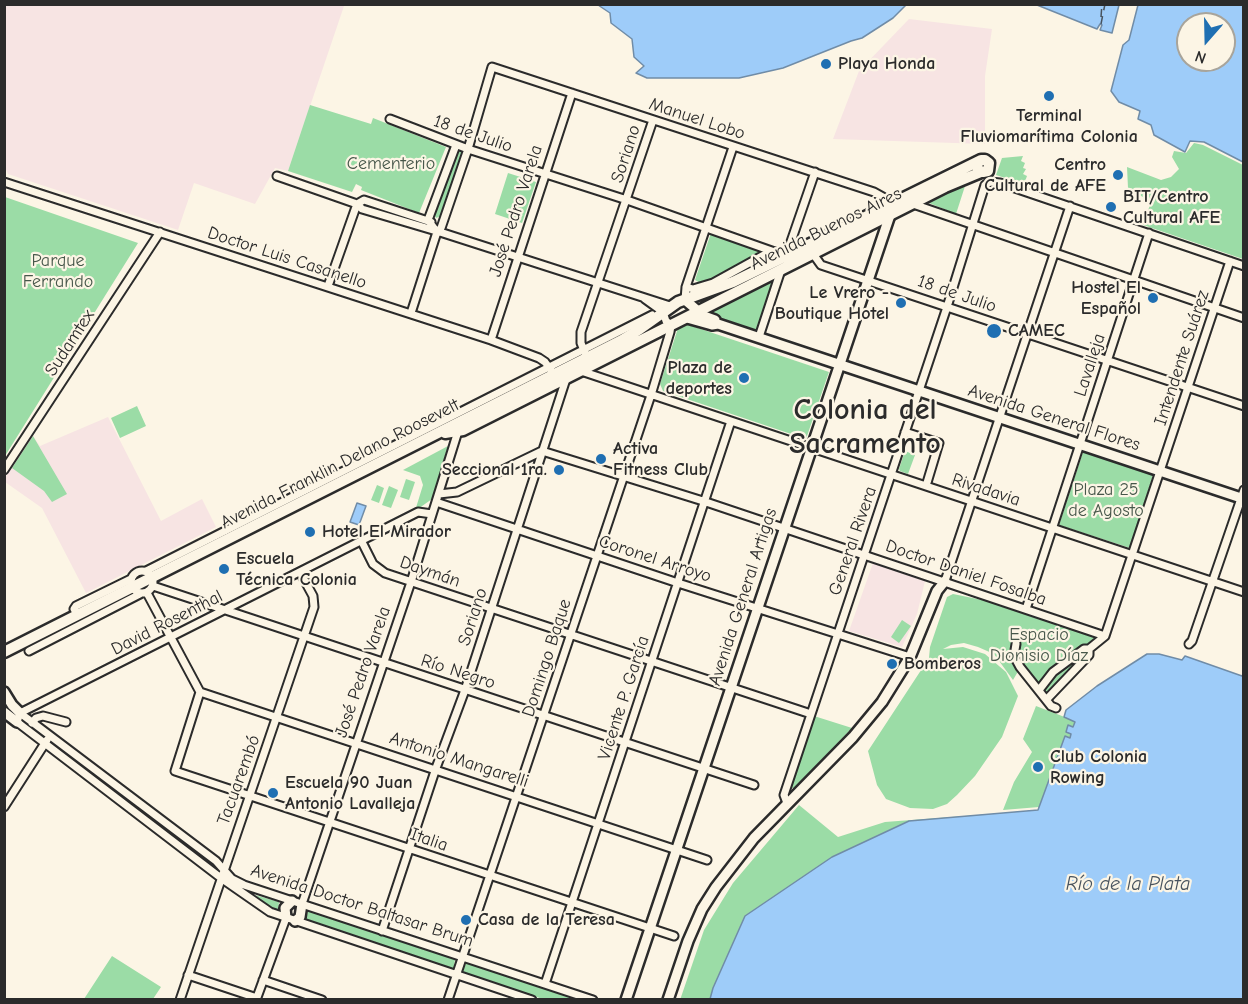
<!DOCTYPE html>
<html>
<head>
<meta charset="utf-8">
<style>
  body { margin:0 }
  #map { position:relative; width:1248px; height:1004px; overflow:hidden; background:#fcf5e5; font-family:"Comic Neue",sans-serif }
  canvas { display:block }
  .frame { position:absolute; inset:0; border:6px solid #2b2b2b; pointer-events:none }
  .north { position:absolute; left:1176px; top:12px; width:60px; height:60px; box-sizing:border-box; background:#fcf5e5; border:2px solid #a8a49b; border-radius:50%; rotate:200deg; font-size:16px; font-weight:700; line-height:24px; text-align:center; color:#2b2b2b }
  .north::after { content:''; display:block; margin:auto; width:21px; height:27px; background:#1f6fb2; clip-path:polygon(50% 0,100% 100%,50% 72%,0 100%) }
</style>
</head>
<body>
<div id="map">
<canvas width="1248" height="1004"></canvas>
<div class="frame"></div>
<div class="north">N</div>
</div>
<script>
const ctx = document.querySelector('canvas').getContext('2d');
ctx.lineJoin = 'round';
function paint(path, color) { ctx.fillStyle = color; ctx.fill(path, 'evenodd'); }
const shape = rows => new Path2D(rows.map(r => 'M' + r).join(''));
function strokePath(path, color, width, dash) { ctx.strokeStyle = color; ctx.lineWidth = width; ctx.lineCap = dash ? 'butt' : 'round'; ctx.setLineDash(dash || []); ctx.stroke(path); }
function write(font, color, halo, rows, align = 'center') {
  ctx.font = font + ' "Comic Neue",sans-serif'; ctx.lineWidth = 4.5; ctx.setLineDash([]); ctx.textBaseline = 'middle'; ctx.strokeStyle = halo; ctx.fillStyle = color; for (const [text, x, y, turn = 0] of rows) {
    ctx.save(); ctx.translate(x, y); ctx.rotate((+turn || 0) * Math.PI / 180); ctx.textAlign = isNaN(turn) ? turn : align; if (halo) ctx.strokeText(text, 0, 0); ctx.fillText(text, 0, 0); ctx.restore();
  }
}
const built = shape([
  [338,4,344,6,288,171,275,168,255,204,194,183,178,230,8,174,5,167,5,5],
  [909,19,992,29,985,76,985,144,833,139,859,71],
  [108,417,161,521,202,499,216,527,86,593,42,508,5,482,5,478,33,436,40,446],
  [873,563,925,581,917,614,902,647,849,631]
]);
const green = shape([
  [310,105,371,124,373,118,446,147,419,213,361,190,362,187,356,184,352,192,288,171],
  [1194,143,1203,145,1243,165,1243,259,1143,225,1151,202,1128,188,1127,167,1161,180,1171,177,1179,169,1172,157,1174,151,1186,153],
  [458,151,463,152,463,155,441,216,436,218,433,212],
  [1023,156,1021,161,1025,163,1023,168,1026,169,1023,174,1027,176,1024,184,996,175,1002,158],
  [508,173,536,182,522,223,495,214],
  [966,183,956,214,929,203,929,202],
  [5,197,138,243,5,456,4,197],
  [711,233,761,250,761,255,702,284,695,280],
  [767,281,771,282,772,285,758,332,711,315,710,310],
  [686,324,829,372,806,439,663,391,660,384,678,328],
  [137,406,146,426,120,438,111,418],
  [33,436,67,494,52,502,44,491,12,468],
  [448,446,432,499,415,511,423,485,420,476,403,470],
  [905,451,915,455,908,474,900,471,899,469],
  [1083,452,1153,475,1130,548,1059,525],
  [406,479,415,482,409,500,400,497],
  [377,485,384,488,379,503,371,500],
  [389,486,398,490,391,508,382,505],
  [953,594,1007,605,1102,637,1038,683,1020,668,1013,680,994,654,978,647,964,643,951,645,943,649,963,647,985,654,1006,672,1018,696,1002,737,975,776,957,795,947,804,933,809,910,808,886,799,877,785,868,751,929,658,930,647,947,597],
  [902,620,911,626,899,643,891,637],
  [1083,654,1085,655,1047,694,1045,690,1048,685,1057,674],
  [1036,706,1075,721,1073,727,1068,726,1066,732,1071,734,1070,738,1065,737,1039,807,1003,810,1014,782,1032,752,1023,739],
  [814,716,852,728,794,788,791,788],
  [799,805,838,837,885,822,1005,813,801,999,680,1000,704,930,733,883],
  [255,895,279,902,278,911,276,912],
  [308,910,455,958,454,968,451,970,306,920],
  [112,956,161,987,153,999,84,999],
  [467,962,584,999,543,999,463,974,462,971]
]);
const water = shape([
  [598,5,906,5,893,18,862,38,851,41,783,68,739,78,647,78,636,73,644,66,634,57,632,39,611,23,610,13,598,5],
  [1037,5,1119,5,1112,33,1100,30,1102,25,1100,24,1097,29,1037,5],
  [1138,5,1243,5,1243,162,1204,142,1190,141,1185,152,1154,135,1151,125,1138,119,1140,111,1119,102,1111,91,1123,45,1129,40,1138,5],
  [1188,24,1224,24,1224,60,1188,60,1188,24],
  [357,503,366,506,359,525,350,522,357,503],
  [1147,654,1159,654,1182,660,1185,656,1242,676,1243,674,1243,999,710,999,713,988,745,916,832,857,909,821,1038,810,1065,736,1070,738,1071,734,1066,732,1068,725,1073,727,1075,722,1064,717,1066,710,1097,686,1147,654]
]);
const ferry = shape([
  [1101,17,1102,4],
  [1101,24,1105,4]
]);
const street = shape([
  [390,119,468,149,627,200,786,256],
  [277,176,357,204,362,209,443,233,670,306],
  [4,182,491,340,539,358,545,362,554,374],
  [985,185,990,182,1000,183,1244,266],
  [357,204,364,200,431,222],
  [913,204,1244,318],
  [437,232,428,220,456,145],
  [811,251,821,265,1244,406],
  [786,256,815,172],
  [328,286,357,204],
  [686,287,693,289,713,283,771,251],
  [685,300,686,287,733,147],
  [411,313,437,232,441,228,468,149,492,67,874,192,883,197,888,206],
  [759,337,781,270],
  [491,340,572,93],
  [585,353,581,343,581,332,653,120],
  [581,371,1244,592],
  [905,432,939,443,926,486],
  [4,470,160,232],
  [439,494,457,492,542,451,703,501,1105,636],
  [436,502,678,583,910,657],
  [432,514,418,512,20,713,17,722,221,878,270,912,532,1000],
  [362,542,373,564,385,573,811,714],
  '131 582a11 11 0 1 1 22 0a11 11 0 1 1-22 0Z',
  [146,571,652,315],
  [945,581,1070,206],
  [153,586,754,785],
  [147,593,200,692,175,771,674,936],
  [1026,609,1149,233],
  [77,615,74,609,76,606,131,579],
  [1016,644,1014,656,1020,667,1051,706,1056,708],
  [1189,644,1192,641,1244,490],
  [29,651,140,594],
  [1039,690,1053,672,1084,649,1089,649],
  [200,692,707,860],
  [1047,699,1089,655,1089,649,1105,636,1230,261],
  [20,713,216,861,232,879,244,885,593,1000],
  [32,723,36,718,43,716,66,722],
  [787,803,784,795,947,307,985,185],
  [4,807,47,740],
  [302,904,411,582,459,428],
  [382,931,436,768,465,690,566,379],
  [188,975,257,998],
  [263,980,322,1000],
  [545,984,731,421],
  [180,1000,314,607,313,596,300,572],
  [256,1000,286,918],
  [448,1000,651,395,670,332,671,325,666,321,663,312,645,299]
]);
const secondary = shape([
  [685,300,704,316,715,320],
  [687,318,712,325,718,324,1244,499],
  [4,692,12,705,20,713],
  [4,712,17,722],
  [286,918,285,908,292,901],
  [295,921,300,917,302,904],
  [626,1000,890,215,889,211],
  [668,1000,688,941,702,909,716,887,754,838,853,737,882,702,910,657,937,591,945,581]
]);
const primary = shape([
  [445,433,463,430,945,187,981,172],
  [4,652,622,340,640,329,678,302,733,282,981,160,985,160,989,163,988,171,983,172,978,170,977,164,980,161]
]);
const markers = [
  [826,64,6,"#1f6fb2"],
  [1049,96,6,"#1f6fb2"],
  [1118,175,6,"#1f6fb2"],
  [1111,207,6,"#1f6fb2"],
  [1153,298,6,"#1f6fb2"],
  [901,303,6,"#1f6fb2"],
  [994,331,8,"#1f6fb2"],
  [744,378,6,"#1f6fb2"],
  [601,459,6,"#1f6fb2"],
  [559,470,6,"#1f6fb2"],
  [310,532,6,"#1f6fb2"],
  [224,569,6,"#1f6fb2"],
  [892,664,6,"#1f6fb2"],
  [1038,767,6,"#1f6fb2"],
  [273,793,6,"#1f6fb2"],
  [466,920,6,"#1f6fb2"]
];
const poiNames = [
  ["Playa Honda",838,64],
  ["Terminal",1049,116,"center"],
  ["Fluviomarítima Colonia",1049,137,"center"],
  ["Centro",1106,165,"right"],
  ["Cultural de AFE",1106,186,"right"],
  ["BIT/Centro",1123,197],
  ["Cultural AFE",1123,218],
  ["Hostel El",1141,288,"right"],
  ["Español",1141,309,"right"],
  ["Le Vrero -",889,293,"right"],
  ["Boutique Hotel",889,314,"right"],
  ["CAMEC",1008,331],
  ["Plaza de",732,368,"right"],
  ["deportes",732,389,"right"],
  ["Activa",613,449],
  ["Fitness Club",613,470],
  ["Seccional 1ra.",547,470,"right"],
  ["Hotel El Mirador",322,532],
  ["Escuela",236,559],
  ["Técnica Colonia",236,580],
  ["Bomberos",904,664],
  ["Club Colonia",1050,757],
  ["Rowing",1050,778],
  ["Escuela 90 Juan",285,783],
  ["Antonio Lavalleja",285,804],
  ["Casa de la Teresa",478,920]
];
const streetNames = [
  ["Manuel Lobo",697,119,18],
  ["18 de Julio",473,134,19],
  ["Soriano",626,154,-72],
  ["José Pedro Varela",516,211,-72],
  ["Avenida Buenos Aires",826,229,-26],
  ["Doctor Luis Casanello",287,258,18],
  ["18 de Julio",957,294,19],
  ["Sudamtex",70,343,-57],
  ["Intendente Suárez",1182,358,-72],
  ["Lavalleja",1090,365,-72],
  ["Avenida General Flores",1054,418,18],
  ["Avenida Franklin Delano Roosevelt",340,464,-27],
  ["Rivadavia",986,490,18],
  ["General Rivera",853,541,-71],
  ["Coronel Arroyo",655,559,18],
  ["Daymán",430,572,19],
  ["Doctor Daniel Fosalba",966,573,19],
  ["Avenida General Artigas",743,597,-72],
  ["Soriano",473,617,-72],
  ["David Rosenthal",167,623,-27],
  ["Domingo Baque",547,658,-72],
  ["José Pedro Varela",363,672,-71],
  ["Río Negro",458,672,18],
  ["Vicente P. García",624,698,-72],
  ["Antonio Mangarelli",459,760,18],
  ["Tacuarembó",239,780,-70],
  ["Italia",429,840,19],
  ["Avenida Doctor Baltasar Brum",362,906,18]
];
const parkNames = [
  ["Cementerio",391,164],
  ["Parque",58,261],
  ["Ferrando",58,282],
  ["Plaza 25",1106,490],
  ["de Agosto",1106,511],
  ["Espacio",1039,635],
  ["Dionisio Díaz",1039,656]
];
const waterNames = [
  ["Río de la Plata",1128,884]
];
const townNames = [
  ["Colonia del",865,411],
  ["Sacramento",865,445]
];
paint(built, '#f7e4e3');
paint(green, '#9bdca6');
paint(water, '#9eccf9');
strokePath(water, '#708ca7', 1.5);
strokePath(ferry, '#48535e', 1.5, [8, 6]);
strokePath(street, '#2b2b2b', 11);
strokePath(secondary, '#2b2b2b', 14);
strokePath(primary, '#2b2b2b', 15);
strokePath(street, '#fcf5e5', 7);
strokePath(secondary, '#fcf5e5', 9);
strokePath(primary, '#fcf5e5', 10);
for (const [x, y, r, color] of markers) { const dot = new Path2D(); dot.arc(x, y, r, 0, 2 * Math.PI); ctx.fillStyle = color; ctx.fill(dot); strokePath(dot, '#fcf5e5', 2); }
write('bold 18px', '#2b2b2b', '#fcf5e5', poiNames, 'left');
write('18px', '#2b2b2b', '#fcf5e5', streetNames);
write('18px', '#47574a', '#fcf5e5', parkNames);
write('italic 20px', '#48535e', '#fcf5e5', waterNames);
write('bold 30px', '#2b2b2b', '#fcf5e5', townNames);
</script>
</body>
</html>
